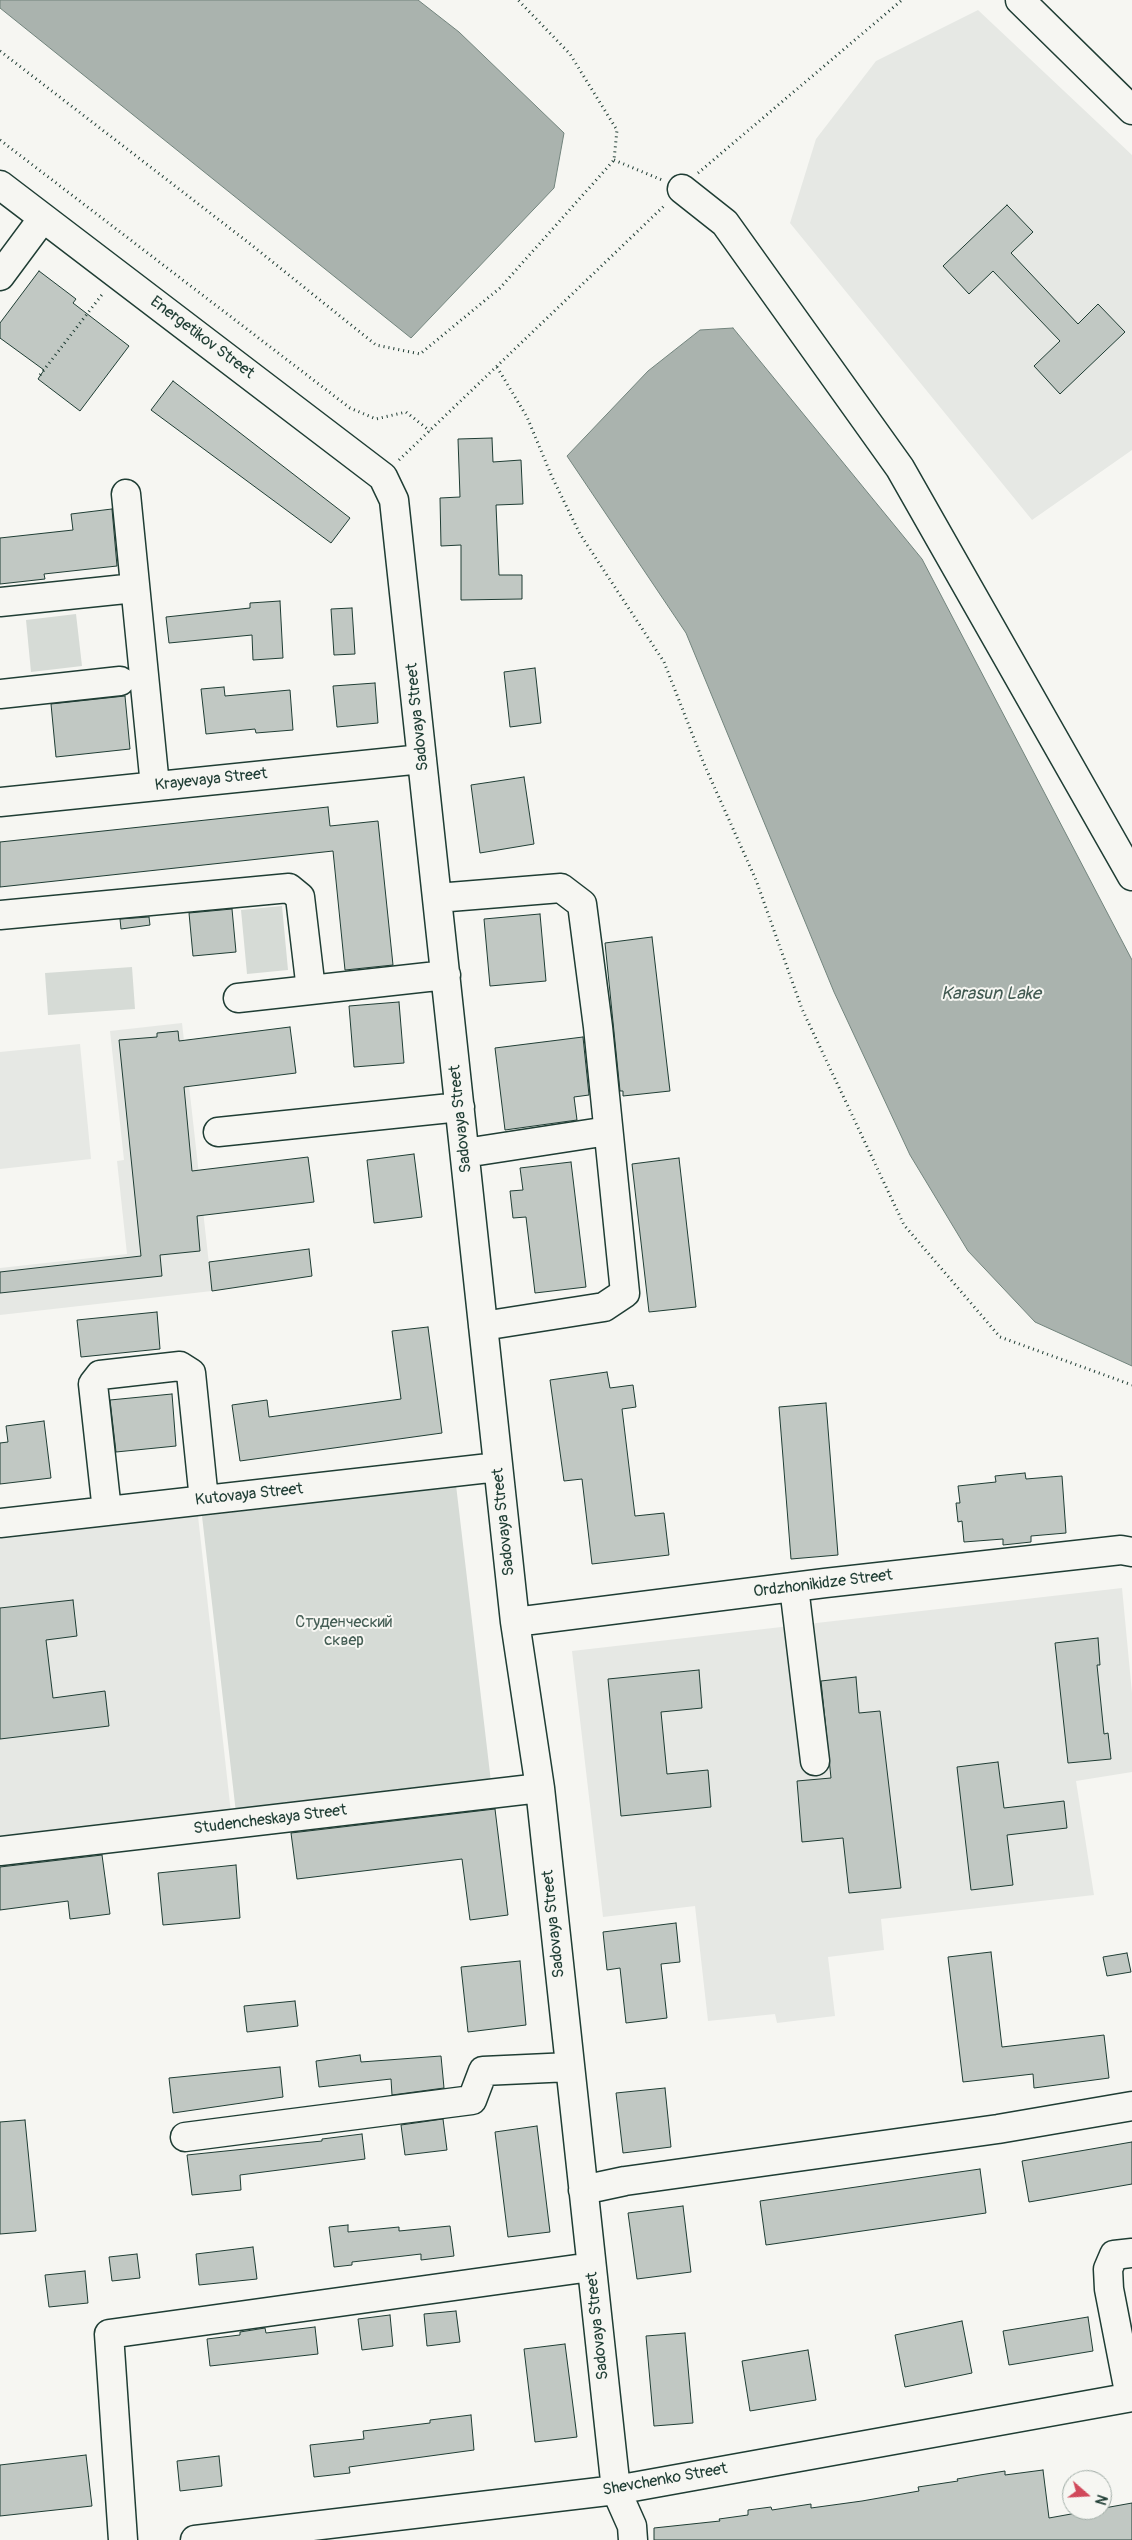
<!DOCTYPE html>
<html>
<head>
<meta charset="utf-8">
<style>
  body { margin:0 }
  #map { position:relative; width:1132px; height:2540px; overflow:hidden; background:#f6f6f2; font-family:Pangolin,sans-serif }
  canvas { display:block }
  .north { position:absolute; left:1062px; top:2470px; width:50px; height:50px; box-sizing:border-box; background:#f6f6f2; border:1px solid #a0aca6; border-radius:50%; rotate:109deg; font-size:14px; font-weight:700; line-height:20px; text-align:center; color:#1f3d34 }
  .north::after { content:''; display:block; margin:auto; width:18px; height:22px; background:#d1495b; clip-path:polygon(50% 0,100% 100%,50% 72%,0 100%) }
</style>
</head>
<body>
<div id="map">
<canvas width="1132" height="2540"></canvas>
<div class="north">N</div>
</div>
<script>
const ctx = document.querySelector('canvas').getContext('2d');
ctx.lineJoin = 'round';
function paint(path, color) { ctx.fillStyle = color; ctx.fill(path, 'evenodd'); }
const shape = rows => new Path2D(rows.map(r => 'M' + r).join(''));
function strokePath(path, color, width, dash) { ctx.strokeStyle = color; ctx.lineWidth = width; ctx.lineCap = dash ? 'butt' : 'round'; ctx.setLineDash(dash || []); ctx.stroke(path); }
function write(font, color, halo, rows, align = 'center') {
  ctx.font = font + ' Pangolin,sans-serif'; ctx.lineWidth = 4; ctx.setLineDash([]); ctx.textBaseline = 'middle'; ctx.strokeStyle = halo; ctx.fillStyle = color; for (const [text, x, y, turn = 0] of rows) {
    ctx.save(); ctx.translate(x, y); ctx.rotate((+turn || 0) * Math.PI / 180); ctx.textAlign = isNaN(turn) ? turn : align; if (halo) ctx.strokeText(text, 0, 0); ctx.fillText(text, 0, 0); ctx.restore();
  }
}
const built = shape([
  [978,10,1132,155,1132,450,1032,520,790,223,816,139,876,61],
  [182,1023,212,1291,0,1315,0,1268,127,1254,117,1161,124,1160,110,1031],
  [80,1044,91,1159,0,1169,0,1052],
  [198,1516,231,1813,0,1840,0,1539],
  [1122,1588,1132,1693,1132,1772,1076,1781,1094,1895,881,1919,884,1950,828,1957,835,2016,777,2023,775,2014,708,2021,695,1906,603,1917,572,1651]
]);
const green = shape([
  [76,614,82,666,31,672,26,620],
  [282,906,288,970,247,974,241,910],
  [132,967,135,1009,48,1015,45,973],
  [456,1485,491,1782,236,1813,202,1516]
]);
const water = shape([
  [0,0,418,0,459,32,564,133,554,188,411,338,0,8,0,0],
  [733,328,922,559,1132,960,1132,1366,1035,1322,968,1251,910,1155,834,992,686,633,567,456,648,371,700,330,733,328]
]);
const building = shape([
  [1007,205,1033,232,1011,253,1078,324,1098,304,1125,332,1060,394,1034,366,1060,341,993,271,969,294,943,266,1007,205],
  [39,271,76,299,73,303,129,346,80,411,38,379,44,370,0,338,0,323,39,271],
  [173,381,350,518,331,543,151,410,173,381],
  [492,438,493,462,521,460,523,504,496,505,499,575,522,575,522,599,461,600,461,545,441,546,440,498,460,497,458,439,492,438],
  [112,509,117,566,44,574,45,579,0,584,0,538,73,530,71,514,112,509],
  [280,601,283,658,253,660,252,635,169,643,166,617,250,608,250,603,280,601],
  [352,608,355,654,334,655,331,609,352,608],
  [535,668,541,723,510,727,504,672,535,668],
  [375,683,378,723,337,727,333,686,375,683],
  [224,687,225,696,290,690,293,730,256,733,255,729,206,734,201,689,224,687],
  [125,696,130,749,56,757,51,704,125,696],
  [524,777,534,844,480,853,471,785,524,777],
  [328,807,330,826,378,821,393,965,345,970,333,851,0,887,0,842,328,807],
  [232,909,236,952,193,956,189,913,232,909],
  [540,914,546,981,490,986,484,919,540,914],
  [149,917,150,925,121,929,120,919,149,917],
  [652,937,670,1091,623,1096,623,1091,620,1091,605,943,652,937],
  [399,1002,404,1063,354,1067,349,1006,399,1002],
  [290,1027,296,1073,184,1087,192,1171,308,1157,314,1202,197,1216,200,1251,160,1255,162,1276,0,1293,0,1272,141,1256,119,1040,157,1037,157,1033,178,1031,179,1041,290,1027],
  [583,1037,589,1095,574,1097,577,1120,505,1130,495,1048,583,1037],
  [414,1154,422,1217,374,1223,367,1160,414,1154],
  [679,1158,696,1307,649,1312,632,1164,679,1158],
  [571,1162,586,1287,535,1293,526,1217,513,1218,510,1191,523,1190,520,1168,571,1162],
  [309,1249,312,1276,212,1291,209,1262,309,1249],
  [157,1312,160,1349,81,1357,77,1320,157,1312],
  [428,1327,442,1433,240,1461,232,1405,267,1400,269,1417,401,1399,392,1331,428,1327],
  [607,1372,610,1388,633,1385,636,1407,622,1409,635,1516,664,1513,669,1555,592,1564,582,1479,564,1481,550,1380,607,1372],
  [172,1394,176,1446,116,1452,110,1400,172,1394],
  [826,1403,838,1555,791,1559,779,1407,826,1403],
  [44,1421,51,1478,0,1484,0,1443,8,1442,6,1426,44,1421],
  [1025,1473,1026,1479,1062,1476,1066,1533,1031,1536,1031,1542,1003,1545,1003,1539,964,1542,962,1521,958,1522,956,1503,960,1503,958,1486,996,1482,995,1476,1025,1473],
  [73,1600,77,1636,46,1640,53,1698,105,1691,109,1726,0,1739,0,1608,73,1600],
  [1098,1638,1100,1665,1097,1665,1104,1734,1108,1733,1111,1759,1068,1763,1055,1643,1098,1638],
  [699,1670,702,1708,661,1712,667,1774,708,1770,711,1807,621,1816,608,1679,699,1670],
  [856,1677,859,1713,880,1711,901,1888,849,1893,843,1838,802,1842,797,1781,831,1778,821,1681,856,1677],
  [998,1762,1004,1808,1064,1801,1067,1828,1007,1835,1013,1885,971,1890,957,1767,998,1762],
  [495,1809,508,1915,470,1920,462,1859,297,1879,291,1833,495,1809],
  [102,1855,110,1914,70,1919,68,1901,0,1910,0,1867,102,1855],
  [236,1865,240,1918,163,1925,158,1873,236,1865],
  [676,1923,680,1962,661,1964,667,2018,626,2023,620,1968,607,1970,603,1932,676,1923],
  [991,1952,1002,2047,1104,2035,1109,2078,1034,2088,1033,2074,963,2082,948,1957,991,1952],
  [1127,1953,1131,1972,1107,1976,1103,1957,1127,1953],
  [520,1961,526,2025,468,2032,461,1967,520,1961],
  [295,2001,298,2026,247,2032,244,2006,295,2001],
  [360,2055,361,2062,441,2056,444,2088,392,2095,391,2079,319,2087,316,2061,360,2055],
  [280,2067,283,2097,173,2113,169,2078,280,2067],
  [665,2088,671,2147,623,2153,616,2093,665,2088],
  [443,2119,447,2150,405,2155,401,2125,443,2119],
  [25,2120,36,2231,0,2234,0,2122,25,2120],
  [537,2126,550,2232,508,2237,495,2132,537,2126],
  [362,2134,365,2159,240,2175,241,2190,192,2195,187,2155,322,2141,322,2139,362,2134],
  [1132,2142,1132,2184,1029,2202,1022,2161,1132,2142],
  [980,2169,986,2213,766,2245,760,2201,980,2169],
  [683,2206,691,2272,637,2279,628,2213,683,2206],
  [348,2225,348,2232,399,2227,399,2231,450,2226,454,2256,421,2260,421,2254,352,2262,352,2265,334,2267,329,2227,348,2225],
  [253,2247,257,2279,199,2285,196,2254,253,2247],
  [137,2254,140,2278,112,2281,109,2257,137,2254],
  [85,2271,88,2303,49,2307,45,2275,85,2271],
  [456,2311,460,2342,427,2346,424,2314,456,2311],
  [390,2315,393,2346,362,2350,358,2319,390,2315],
  [1088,2317,1093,2351,1009,2365,1003,2331,1088,2317],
  [962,2321,972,2373,905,2387,895,2335,962,2321],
  [315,2327,318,2354,210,2366,207,2339,240,2335,240,2332,265,2328,266,2333,315,2327],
  [685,2333,693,2423,654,2426,646,2336,685,2333],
  [565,2344,577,2437,535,2442,524,2349,565,2344],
  [808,2350,816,2400,750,2411,742,2361,808,2350],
  [471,2415,474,2450,349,2467,350,2473,314,2477,310,2445,364,2439,363,2431,430,2423,430,2420,471,2415],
  [86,2455,92,2506,0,2516,0,2465,86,2455],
  [219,2456,222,2486,180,2491,177,2461,219,2456],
  [1043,2470,1049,2518,1132,2503,1132,2540,654,2540,654,2528,720,2521,719,2519,748,2515,748,2510,771,2507,772,2510,811,2504,811,2508,862,2501,919,2491,918,2487,958,2481,957,2479,980,2475,1005,2471,1005,2475,1043,2470]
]);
const path = shape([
  [0,51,249,243,376,345,420,354,500,288,614,160,617,130,570,54,518,0],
  [0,140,350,408,376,419,406,412,430,431],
  [614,160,662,180],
  [698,173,902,0],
  [497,367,527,417,552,477,580,534,664,662,704,764,756,880,802,1009,904,1225,1000,1337,1132,1385],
  [40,375,104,292],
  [399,460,665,205]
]);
const minor = shape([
  [1020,0,1132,110],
  [0,185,383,477,394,500,515,1622,540,1788,616,2490,632,2526,633,2540],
  [682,189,725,223,900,468,1132,876],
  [0,276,43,218],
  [126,494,155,786],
  [0,602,135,588],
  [0,694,120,681],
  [0,802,422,759],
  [437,898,561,888,582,904,598,1027,625,1293,604,1307,483,1326],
  [0,915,289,888,300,897,311,990],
  [238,998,446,975],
  [218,1132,460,1107],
  [465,1153,608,1131],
  [107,1511,93,1384,100,1375,180,1366,191,1373,204,1500],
  [0,1523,498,1467],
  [794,1587,815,1761],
  [515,1622,825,1583,1121,1550,1132,1552],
  [0,1851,540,1788],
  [185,2137,472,2100,483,2071,570,2067],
  [583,2190,625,2181,998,2129,1132,2106],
  [1130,2397,1109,2289,1108,2269,1114,2255,1132,2253],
  [123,2540,109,2334,591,2267],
  [195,2540,616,2490,1132,2397]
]);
const streetNames = [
  ["Energetikov Street",202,338,37],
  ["Sadovaya Street",418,717,-96],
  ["Krayevaya Street",211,780,-6],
  ["Sadovaya Street",461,1119,-96],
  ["Kutovaya Street",249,1495,-6],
  ["Sadovaya Street",504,1522,-96],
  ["Ordzhonikidze Street",823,1584,-7],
  ["Studencheskaya Street",270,1820,-7],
  ["Sadovaya Street",554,1924,-96],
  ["Sadovaya Street",598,2326,-96],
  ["Shevchenko Street",665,2480,-10]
];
const parkNames = [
  ["Студенческий",344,1623],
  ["сквер",344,1641]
];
const waterNames = [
  ["Karasun Lake",991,994]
];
paint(built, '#e6e8e4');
paint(green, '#d6dbd6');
paint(water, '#aab3ae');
strokePath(water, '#72847d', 1);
paint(building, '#c1c8c3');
strokePath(building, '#1f3d34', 1);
strokePath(minor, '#1f3d34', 31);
strokePath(path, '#1f3d34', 3, [1, 4]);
strokePath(minor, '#f6f6f2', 28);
write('16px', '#1f3d34', '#f6f6f2', streetNames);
write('16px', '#445d54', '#f6f6f2', parkNames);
write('italic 18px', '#425a52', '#f6f6f2', waterNames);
</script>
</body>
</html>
